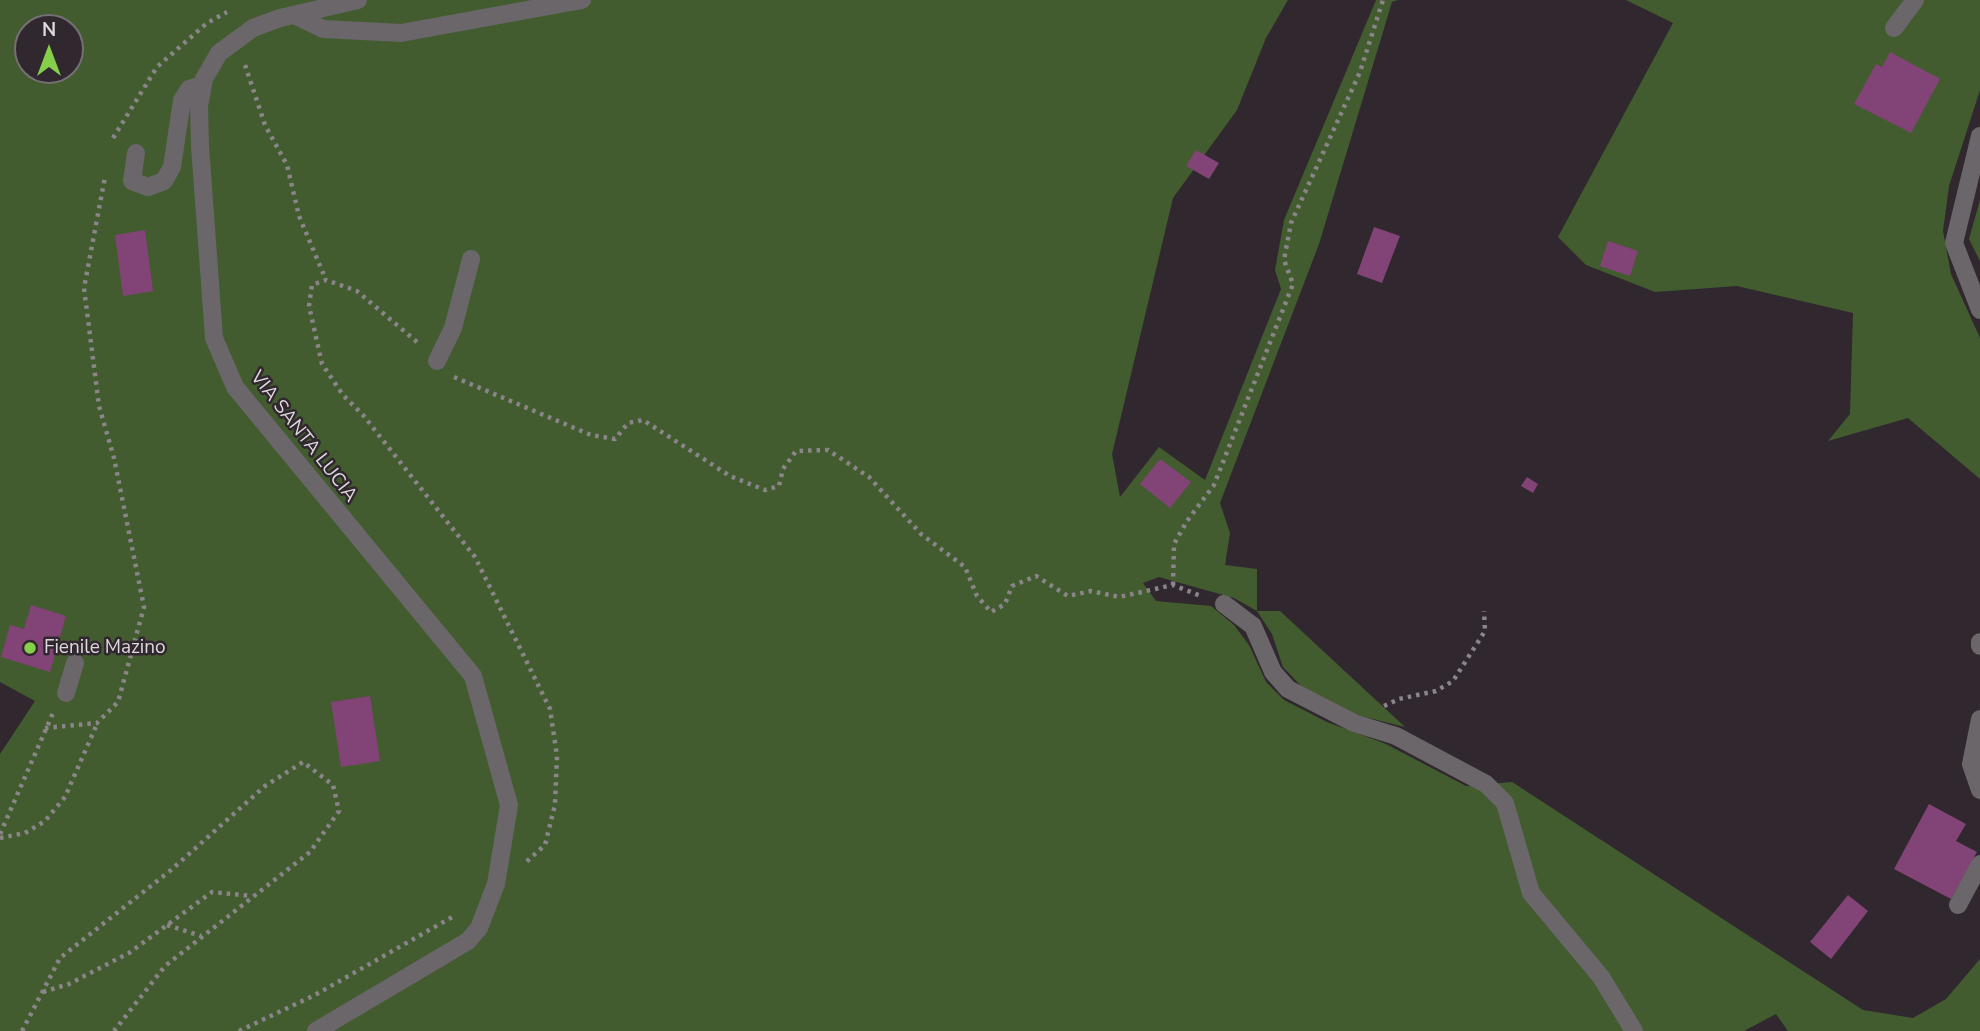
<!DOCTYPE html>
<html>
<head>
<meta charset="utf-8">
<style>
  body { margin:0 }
  #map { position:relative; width:1980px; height:1031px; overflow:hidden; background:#30282e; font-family:"Nunito Sans",sans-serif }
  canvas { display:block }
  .north { position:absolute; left:14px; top:14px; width:70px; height:70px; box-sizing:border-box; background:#30282e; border:2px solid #766f74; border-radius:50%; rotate:0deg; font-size:19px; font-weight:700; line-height:28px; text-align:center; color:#ded9dd }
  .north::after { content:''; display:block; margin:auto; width:24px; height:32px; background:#86cf4b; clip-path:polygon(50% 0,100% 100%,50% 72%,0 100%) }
</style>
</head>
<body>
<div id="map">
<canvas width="1980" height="1031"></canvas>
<div class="north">N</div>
</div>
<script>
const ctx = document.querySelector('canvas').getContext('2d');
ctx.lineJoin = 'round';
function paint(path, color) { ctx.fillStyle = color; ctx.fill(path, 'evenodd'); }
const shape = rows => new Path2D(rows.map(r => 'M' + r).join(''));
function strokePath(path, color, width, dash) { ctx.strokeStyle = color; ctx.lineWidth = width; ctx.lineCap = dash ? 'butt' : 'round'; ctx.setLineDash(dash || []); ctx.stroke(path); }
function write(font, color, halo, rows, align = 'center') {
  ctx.font = font + ' "Nunito Sans",sans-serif'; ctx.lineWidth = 5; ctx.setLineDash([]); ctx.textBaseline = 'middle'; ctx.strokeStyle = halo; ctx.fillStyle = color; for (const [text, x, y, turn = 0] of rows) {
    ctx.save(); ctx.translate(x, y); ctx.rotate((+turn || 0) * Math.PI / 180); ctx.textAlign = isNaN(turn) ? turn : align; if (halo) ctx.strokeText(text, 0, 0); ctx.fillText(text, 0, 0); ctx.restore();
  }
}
const green = shape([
  [0,0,1288,0,1266,38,1237,110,1173,198,1112,454,1120,497,1159,447,1205,480,1281,289,1275,270,1284,220,1376,0,1398,0,1392,2,1319,244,1220,503,1230,533,1225,565,1257,569,1257,611,1280,611,1405,727,1353,714,1304,689,1283,667,1272,634,1257,611,1234,598,1159,577,1143,583,1156,601,1211,606,1234,625,1249,645,1266,682,1284,700,1327,722,1386,744,1466,786,1512,782,1863,1010,1913,1018,1946,999,1980,959,1980,1031,1788,1031,1776,1014,1744,1031,0,1031,0,754,35,701,0,682],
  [28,28,70,28,70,70,28,70],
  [1626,0,1980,0,1980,90,1949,186,1943,231,1951,274,1980,338,1980,479,1908,418,1828,441,1850,414,1853,313,1737,286,1655,292,1586,265,1558,237,1673,23],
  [1980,200,1980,261,1969,239]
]);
const building = shape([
  [1890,52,1940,79,1911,133,1854,104,1876,64,1882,67],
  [1196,150,1219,163,1209,179,1186,166],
  [1374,227,1400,236,1382,283,1357,274],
  [145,230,153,291,123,296,115,235],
  [1608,241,1638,251,1630,276,1600,266],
  [1160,459,1191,482,1170,508,1140,484],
  [1527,477,1538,484,1533,493,1521,486],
  [31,605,66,616,50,672,1,657,10,625,24,629],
  [370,696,380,761,341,767,331,702],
  [1929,804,1966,824,1956,841,1977,852,1951,899,1894,869],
  [1848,895,1868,911,1831,959,1810,942]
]);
const path = shape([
  [245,65,265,125,287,165,299,216,326,280],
  [113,138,157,67,207,23,227,12],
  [417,342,357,291,326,280,312,285,309,306,322,364,343,395,363,415,475,557,550,709,557,756,555,805,545,845,525,863],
  [454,377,591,435,615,439,628,423,643,420,730,476,765,490,779,486,783,469,796,451,828,450,869,477,921,534,965,567,977,596,991,612,1005,604,1012,586,1036,576,1068,596,1091,591,1119,597,1173,585,1201,596],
  [1173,585,1174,544,1187,521,1214,485,1293,284,1284,260,1291,223,1360,72,1383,0],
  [1384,706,1399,699,1436,691,1453,681,1485,631,1484,611],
  [45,728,97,723,118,702,144,607,114,458,99,406,84,288,105,177],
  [0,834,53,713],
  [0,838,25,833,45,821,65,797,97,724],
  [167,925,201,936],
  [43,992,69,984,129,953,212,892,252,896],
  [22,1031,60,958,171,870,265,786,303,762,333,785,339,811,310,852,165,966,114,1031],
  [239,1031,315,995,454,916]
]);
const minor = shape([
  [294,15,323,29,401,33,582,0],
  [1894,28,1915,0],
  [1980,136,1954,243,1980,310],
  [136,153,132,181,148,187,164,181,172,167,182,100,189,89,203,85],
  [437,361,453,328,471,259],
  [1224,604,1253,626,1273,672,1288,689,1354,723,1396,736,1486,784,1505,803,1531,893,1601,977,1634,1031],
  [1980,642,1980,646],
  [66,693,75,663],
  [1980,719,1971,764,1980,790],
  [1958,905,1980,864],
  [316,1031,468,941,479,928,496,884,509,805,473,676,235,387,214,338,200,146,199,106,204,79,219,53,253,28,280,18,358,0]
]);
const markers = [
  [30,648,7,"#86cf4b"]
];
const streetNames = [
  ["VIA SANTA LUCIA",303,437,52]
];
const poiNames = [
  ["Fienile Mazino",44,648]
];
paint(green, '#425c30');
paint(building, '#824376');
strokePath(path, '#8b8489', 4.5, [3.5, 5]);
strokePath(minor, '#6a6669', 18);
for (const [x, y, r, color] of markers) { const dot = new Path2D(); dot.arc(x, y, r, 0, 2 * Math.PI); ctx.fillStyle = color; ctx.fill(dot); strokePath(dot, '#30282e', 2.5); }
write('19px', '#ded9dd', '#30282e', streetNames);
write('19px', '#ded9dd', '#30282e', poiNames, 'left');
</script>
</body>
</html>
